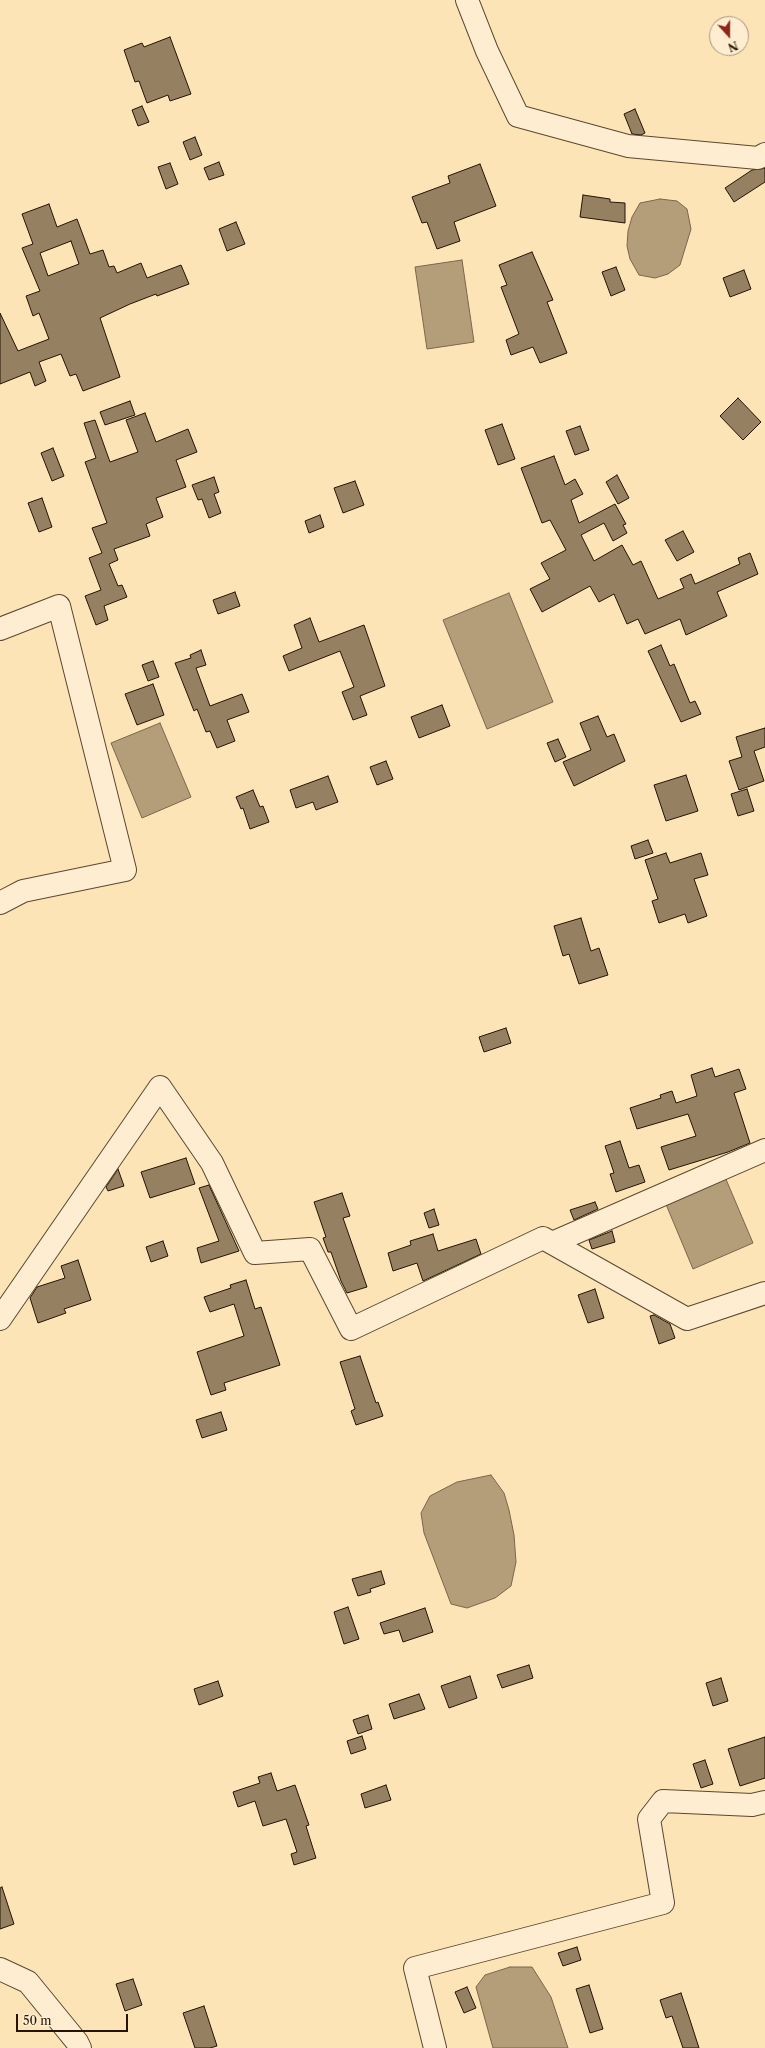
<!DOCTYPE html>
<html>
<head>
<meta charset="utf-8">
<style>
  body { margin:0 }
  #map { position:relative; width:765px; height:2048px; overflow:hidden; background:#fde4b6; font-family:"Libre Caslon Text",serif }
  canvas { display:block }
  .north { position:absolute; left:709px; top:16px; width:40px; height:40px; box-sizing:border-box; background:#feedd0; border:1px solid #a7967e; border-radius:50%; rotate:159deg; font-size:11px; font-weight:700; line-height:16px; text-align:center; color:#251304 }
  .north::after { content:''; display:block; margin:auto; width:14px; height:18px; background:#8f2418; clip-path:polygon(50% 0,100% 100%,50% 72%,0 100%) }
  .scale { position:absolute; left:16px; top:2014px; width:112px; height:18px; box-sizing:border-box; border:2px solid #251304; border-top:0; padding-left:5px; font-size:12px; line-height:14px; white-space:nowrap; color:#251304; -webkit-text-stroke:3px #feedd0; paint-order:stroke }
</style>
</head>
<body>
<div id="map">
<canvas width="765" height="2048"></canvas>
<div class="north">N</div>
<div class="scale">50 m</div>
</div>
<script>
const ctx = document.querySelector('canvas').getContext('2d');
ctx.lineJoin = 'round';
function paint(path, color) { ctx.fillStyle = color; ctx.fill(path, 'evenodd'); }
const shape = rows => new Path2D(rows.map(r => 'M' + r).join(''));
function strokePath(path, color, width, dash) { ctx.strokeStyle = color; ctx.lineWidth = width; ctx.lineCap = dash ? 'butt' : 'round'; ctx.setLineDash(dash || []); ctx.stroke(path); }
const water = shape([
  [660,199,677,201,687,209,691,229,680,265,668,274,655,278,639,275,630,259,627,246,628,231,632,217,640,203,660,199],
  [462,260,474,342,427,349,415,267,462,260],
  [509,593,553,702,487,729,443,620,509,593],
  [160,723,191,797,142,818,111,743,160,723],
  [725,1177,753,1243,693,1269,665,1202,725,1177],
  [491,1475,504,1493,509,1510,514,1535,516,1562,511,1586,495,1598,467,1608,451,1604,424,1533,421,1513,430,1496,457,1482,491,1475],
  [510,1967,532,1967,551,1997,568,2048,493,2048,476,1987,485,1975,510,1967]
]);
const building = shape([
  [170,37,191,94,170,101,168,95,147,103,139,81,135,82,124,50,142,43,144,47,170,37],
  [142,106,149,122,138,126,132,110,142,106],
  [635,109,645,133,641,135,632,134,624,114,635,109],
  [195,137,202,155,190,160,183,142,195,137],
  [219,162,224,175,209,180,204,168,219,162],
  [170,163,178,184,166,189,158,167,170,163],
  [480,164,496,206,454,222,460,241,437,249,427,222,422,223,412,197,450,183,448,176,480,164],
  [765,168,765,182,734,202,725,188,752,170,765,168],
  [583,195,610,199,610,202,625,203,625,223,580,217,583,195],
  [49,204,57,227,77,219,90,254,103,250,109,267,114,266,117,273,141,263,147,278,181,265,189,284,157,296,156,294,130,304,100,318,120,377,83,391,76,374,70,376,61,354,39,362,46,381,35,386,30,372,0,384,0,313,18,351,49,339,39,313,33,316,26,296,40,291,22,248,33,244,22,214,49,204],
  [71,241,79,264,48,276,40,253,71,241],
  [236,222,245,244,227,251,219,229,236,222],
  [532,252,553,300,547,302,567,353,540,363,533,347,511,355,506,340,519,334,501,287,507,285,499,265,532,252],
  [616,267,625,290,611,296,602,272,616,267],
  [744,270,751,289,730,297,723,278,744,270],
  [738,398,761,422,743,440,720,416,738,398],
  [130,401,135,415,105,425,100,412,130,401],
  [145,413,156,442,188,429,197,452,176,460,186,487,156,498,163,517,146,524,150,536,114,549,118,560,109,564,118,586,122,585,127,597,104,606,108,620,96,625,85,596,101,590,89,558,102,553,92,528,107,523,85,462,96,458,84,423,95,420,110,462,138,452,126,420,145,413],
  [502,424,515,459,498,465,485,430,502,424],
  [580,426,589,450,575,455,566,431,580,426],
  [53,448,64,476,52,481,41,453,53,448],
  [554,456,565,485,575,479,583,494,571,500,579,523,615,504,626,524,623,525,627,533,613,541,604,523,581,535,594,561,622,545,633,565,641,561,658,599,684,588,680,579,691,574,695,584,740,564,738,558,750,553,758,574,717,592,727,616,686,635,680,619,645,634,638,619,627,624,614,594,599,602,590,586,542,612,530,589,550,579,541,563,566,550,550,520,542,523,521,468,554,456],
  [617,475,629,498,618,504,606,482,617,475],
  [214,477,219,492,214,494,221,513,209,518,202,499,198,500,192,485,214,477],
  [355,481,364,505,343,513,334,488,355,481],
  [42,498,52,527,39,532,28,503,42,498],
  [320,515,324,527,309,533,305,521,320,515],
  [683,531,694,552,677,561,665,540,683,531],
  [235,592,240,606,218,614,213,600,235,592],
  [310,618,319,642,364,625,385,686,360,696,367,715,353,720,342,692,354,687,340,651,289,671,283,656,302,648,294,625,310,618],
  [661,645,670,666,674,664,690,703,695,701,701,714,681,722,648,651,661,645],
  [201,650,206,665,196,668,210,706,242,694,249,712,227,720,235,741,217,748,210,731,206,732,197,709,194,711,175,663,191,658,190,655,201,650],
  [153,661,159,677,148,681,142,665,153,661],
  [153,684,164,715,137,725,125,694,153,684],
  [442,705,450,726,419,738,411,717,442,705],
  [598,716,607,737,614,734,625,761,574,786,563,762,591,750,580,723,598,716],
  [765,728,765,747,754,751,764,781,739,790,729,761,742,757,736,737,765,728],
  [558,739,566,757,555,762,547,743,558,739],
  [386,761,393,779,377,785,370,767,386,761],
  [686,775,698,811,666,821,654,785,686,775],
  [328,776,338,802,316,810,313,802,296,808,290,790,328,776],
  [747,789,754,811,738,816,731,794,747,789],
  [253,790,260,807,263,806,269,822,250,829,243,808,241,809,236,797,253,790],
  [648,840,653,853,635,859,631,846,648,840],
  [666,853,670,863,701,853,708,875,694,879,707,916,688,923,685,914,659,923,652,901,658,899,645,860,666,853],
  [581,918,591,951,599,948,608,975,579,984,569,954,563,956,554,926,581,918],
  [506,1028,511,1043,484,1052,479,1037,506,1028],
  [712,1068,715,1077,739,1069,746,1089,734,1093,750,1143,728,1152,669,1170,661,1147,696,1136,688,1114,637,1129,630,1108,661,1098,660,1095,672,1091,676,1103,697,1096,691,1075,712,1068],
  [620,1141,629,1168,639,1165,645,1182,616,1192,610,1174,614,1173,605,1146,620,1141],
  [186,1158,195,1184,150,1198,141,1172,186,1158],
  [118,1169,124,1186,108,1191,106,1187,118,1169],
  [209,1185,239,1251,201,1263,197,1248,219,1241,199,1188,209,1185],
  [342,1193,350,1216,343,1218,367,1287,347,1293,341,1281,331,1252,328,1252,323,1238,326,1237,314,1202,342,1193],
  [595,1202,598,1209,574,1220,570,1210,595,1202],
  [434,1209,439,1225,429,1228,424,1213,434,1209],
  [612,1231,615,1242,592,1249,589,1240,612,1231],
  [433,1234,438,1251,476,1239,481,1254,423,1281,417,1263,393,1271,388,1253,411,1245,410,1241,433,1234],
  [163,1241,168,1256,151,1262,146,1247,163,1241],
  [78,1260,91,1300,64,1309,66,1313,38,1323,30,1298,37,1287,65,1278,61,1266,78,1260],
  [246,1280,255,1309,261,1307,280,1365,224,1383,226,1390,211,1395,197,1352,244,1336,234,1304,210,1312,204,1297,231,1288,230,1285,246,1280],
  [595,1289,604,1318,588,1323,578,1295,595,1289],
  [654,1315,670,1324,675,1338,659,1344,650,1316,654,1315],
  [360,1356,376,1403,378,1402,383,1416,356,1425,351,1411,355,1409,340,1362,360,1356],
  [221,1412,227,1430,202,1438,196,1420,221,1412],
  [381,1571,385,1584,370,1589,371,1592,358,1596,352,1579,381,1571],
  [348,1607,359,1639,344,1644,334,1612,348,1607],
  [425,1608,433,1632,403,1642,399,1630,384,1634,380,1623,425,1608],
  [529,1665,533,1678,502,1688,497,1675,529,1665],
  [470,1676,477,1698,449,1708,441,1686,470,1676],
  [721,1678,728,1701,713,1706,706,1683,721,1678],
  [218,1681,223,1696,199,1705,194,1689,218,1681],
  [419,1694,425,1709,394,1719,389,1704,419,1694],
  [368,1715,372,1729,358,1734,353,1720,368,1715],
  [362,1736,366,1749,351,1754,347,1741,362,1736],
  [765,1737,765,1778,740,1786,728,1749,765,1737],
  [705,1760,713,1784,701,1788,693,1764,705,1760],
  [271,1773,277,1791,295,1785,309,1825,306,1826,316,1858,294,1865,291,1854,297,1852,286,1819,263,1826,255,1801,238,1807,233,1792,260,1783,258,1777,271,1773],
  [386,1785,391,1800,365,1808,361,1794,386,1785],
  [2,1887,14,1924,0,1929,0,1888,2,1887],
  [577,1947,581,1960,563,1966,558,1953,577,1947],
  [133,1979,142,2005,125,2011,116,1984,133,1979],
  [589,1985,603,2029,590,2033,576,1989,589,1985],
  [467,1987,476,2008,464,2013,455,1992,467,1987],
  [681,1993,690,2020,699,2048,683,2048,672,2016,666,2018,660,2000,681,1993],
  [204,2006,217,2046,210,2048,195,2048,183,2013,204,2006]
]);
const minor = shape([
  [467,0,487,51,518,116,628,146,758,158,765,154],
  [0,629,59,606,125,870,23,891,0,903],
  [552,1243,765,1150],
  [0,1319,160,1087,212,1163,255,1253,310,1249,351,1329,543,1238,687,1319,765,1293],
  [0,1969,28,1982,77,2042,80,2048],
  [435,2048,415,1968,663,1903,649,1819,663,1801,752,1805,765,1802]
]);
paint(water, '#b49d79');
strokePath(water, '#7b664a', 1);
paint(building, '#958061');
strokePath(building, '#251304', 1);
strokePath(minor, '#5b4730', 24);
strokePath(minor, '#feedd0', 22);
</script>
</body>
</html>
